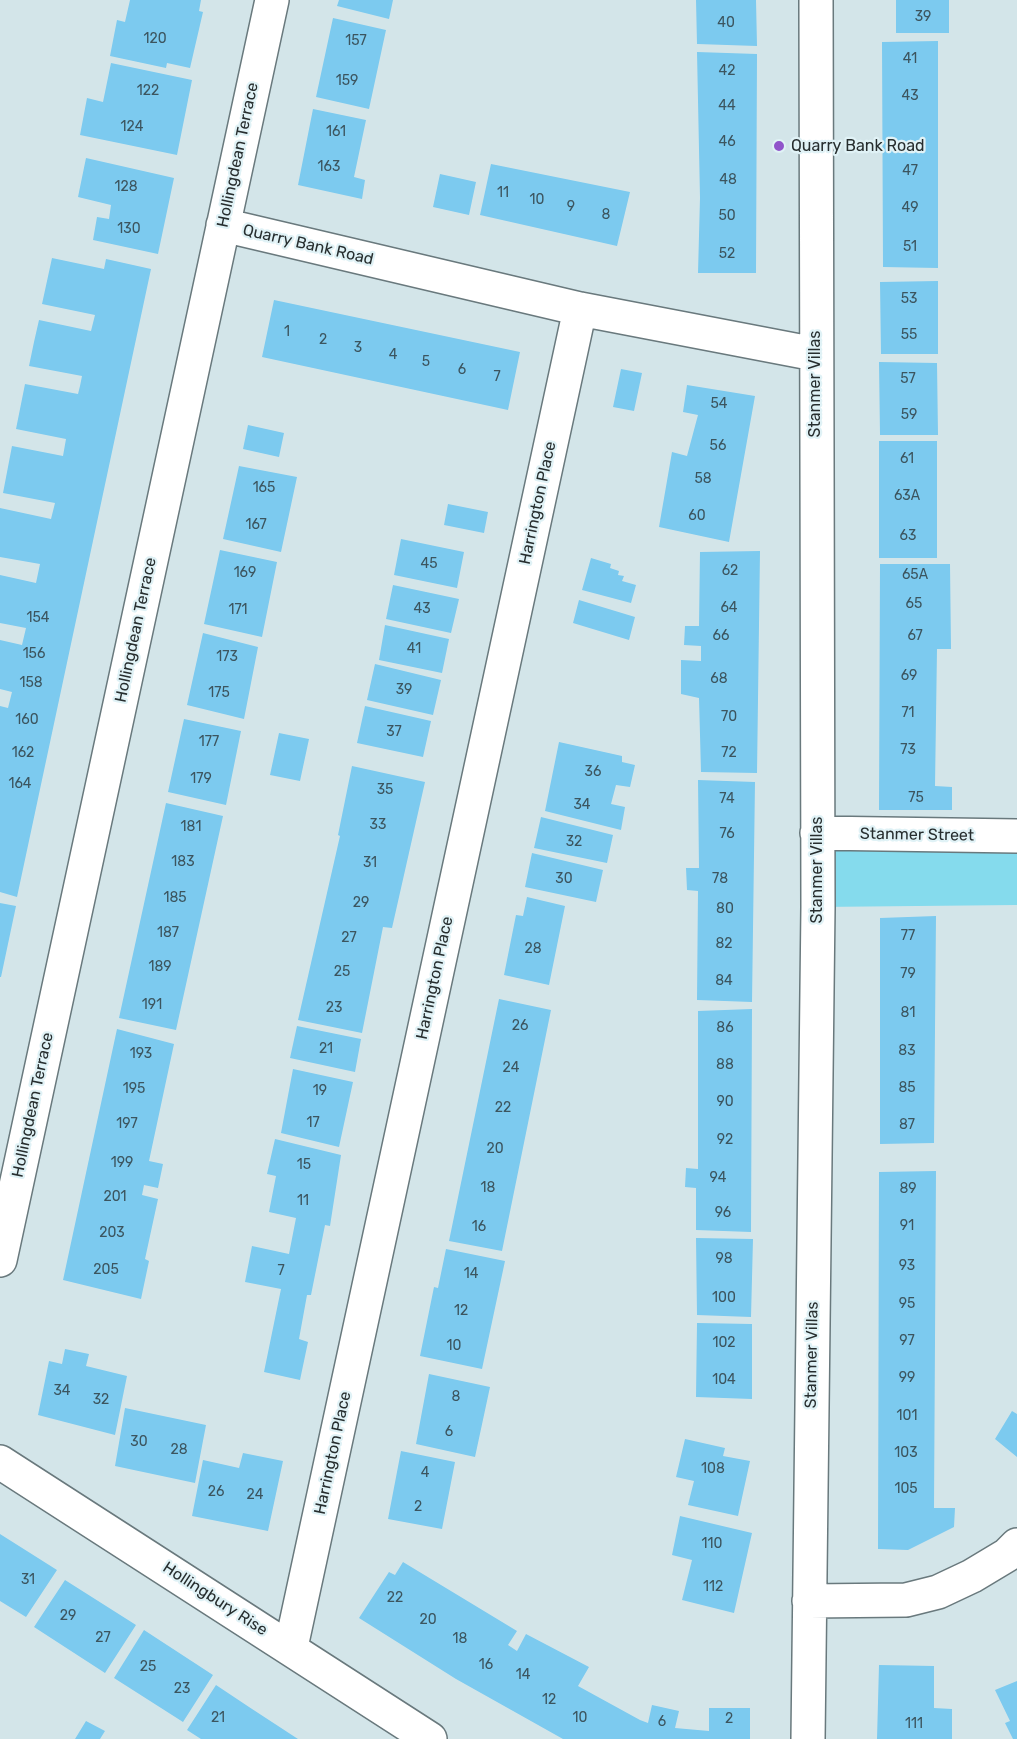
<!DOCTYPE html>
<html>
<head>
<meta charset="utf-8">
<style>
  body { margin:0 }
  canvas { display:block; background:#d3e5e9 }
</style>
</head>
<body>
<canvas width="1017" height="1739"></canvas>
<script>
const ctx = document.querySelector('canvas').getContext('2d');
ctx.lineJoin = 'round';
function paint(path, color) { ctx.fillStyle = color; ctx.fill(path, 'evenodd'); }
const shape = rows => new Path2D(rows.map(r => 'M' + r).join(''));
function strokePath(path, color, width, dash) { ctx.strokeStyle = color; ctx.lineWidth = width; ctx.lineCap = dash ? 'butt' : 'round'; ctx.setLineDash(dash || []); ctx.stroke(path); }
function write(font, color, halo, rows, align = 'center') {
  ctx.font = font + ' Rubik,sans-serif'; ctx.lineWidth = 4.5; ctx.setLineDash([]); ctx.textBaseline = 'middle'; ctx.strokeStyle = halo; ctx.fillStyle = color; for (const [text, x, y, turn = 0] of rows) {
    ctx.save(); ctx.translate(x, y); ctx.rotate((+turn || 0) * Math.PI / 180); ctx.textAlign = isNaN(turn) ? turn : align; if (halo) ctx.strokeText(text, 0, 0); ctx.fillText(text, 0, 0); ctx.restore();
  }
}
const green = shape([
  [817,833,1017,836,1017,905,818,907]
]);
const building = shape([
  [130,0,201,0,199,11,203,12,190,68,167,63,166,68,110,56,117,20,125,22],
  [339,0,393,0,389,19,337,6],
  [696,0,756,0,757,46,697,44],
  [896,0,949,0,949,33,896,33],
  [333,18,386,30,369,109,316,97],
  [938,41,938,268,883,267,882,42],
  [697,52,757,54,756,273,698,273,700,198],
  [111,63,192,80,177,155,80,135,87,98,103,102],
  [313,109,366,120,354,177,365,180,362,199,298,185],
  [86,158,174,178,158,254,93,240,97,217,109,219,111,205,78,197],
  [491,164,630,192,617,246,480,215],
  [440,174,476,182,469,215,433,207],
  [52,258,104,269,106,259,151,269,17,897,0,892,0,706,8,708,12,692,0,689,0,640,22,645,26,628,0,623,0,575,36,583,40,564,0,557,0,508,51,519,55,503,3,493,12,446,63,456,66,439,16,429,25,384,78,394,80,386,82,376,29,366,34,342,39,320,91,331,95,315,42,304],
  [938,281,938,354,881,354,880,282],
  [274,300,520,352,508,410,262,357],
  [879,362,937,363,938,435,880,435],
  [621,369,642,373,634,411,613,407],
  [687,385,755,396,729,542,659,527,672,452,687,456,698,415,683,412],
  [248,425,284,433,279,457,243,449],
  [879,441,937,441,937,558,879,558],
  [239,466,297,477,281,552,223,539],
  [448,504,488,512,484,533,444,525],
  [401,539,464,552,457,588,394,575],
  [220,550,277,562,262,637,204,624],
  [760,551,757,773,701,772,699,698,681,694,681,660,701,661,701,646,684,645,685,626,699,626,700,552],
  [591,558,611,564,610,568,619,571,618,575,624,576,622,581,636,585,631,603,582,590],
  [880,564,950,564,951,649,937,649,935,786,952,787,952,810,879,810],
  [393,585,459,599,451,633,386,619],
  [579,600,635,617,629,640,573,623],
  [385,625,449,639,442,673,379,660],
  [203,633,258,647,244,719,187,705],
  [375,664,441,680,433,715,367,700],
  [365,706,431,721,423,757,357,743],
  [184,719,241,731,226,805,168,792],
  [279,733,309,739,300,781,270,775],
  [559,742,622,756,622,762,635,765,630,787,616,785,611,804,625,807,621,830,545,811],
  [352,766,425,782,392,928,383,927,362,1033,298,1020,340,836,338,835],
  [698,780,755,782,752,1002,697,1000,698,891,687,890,686,868,699,868],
  [166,803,223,816,176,1030,119,1018],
  [541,817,613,835,607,863,534,848],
  [532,853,603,870,596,902,525,887],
  [527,897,565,906,549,985,504,975,516,915,523,916],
  [0,903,16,906,1,977,0,977],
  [936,916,934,1143,880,1144,880,918],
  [499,999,551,1010,502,1251,449,1241],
  [752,1009,751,1232,696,1230,696,1188,685,1187,686,1168,698,1169,698,1011],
  [297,1026,361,1039,355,1072,290,1058],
  [117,1029,174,1044,149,1161,163,1164,158,1188,144,1185,142,1195,158,1199,145,1259,149,1261,141,1299,63,1280],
  [293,1069,353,1082,339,1147,281,1133],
  [275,1139,341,1155,330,1226,325,1225,311,1295,307,1295,299,1339,308,1342,300,1380,264,1372,281,1289,245,1282,252,1246,289,1254,296,1218,269,1212,276,1176,267,1174],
  [936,1171,934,1508,955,1508,954,1527,908,1550,878,1549,879,1172],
  [696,1238,753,1239,751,1317,697,1315],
  [446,1249,505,1261,482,1369,420,1356,434,1287,438,1288],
  [697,1323,752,1324,752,1399,696,1397],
  [65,1349,89,1354,86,1366,127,1376,115,1435,38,1415,49,1361,62,1364],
  [429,1374,490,1387,475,1457,416,1444],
  [125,1408,206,1425,195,1483,115,1466],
  [1012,1411,1017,1414,1017,1457,995,1439],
  [685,1439,725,1448,723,1456,750,1461,738,1516,688,1505,694,1481,676,1477],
  [401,1451,455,1462,442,1529,388,1519],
  [243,1453,283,1461,268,1531,192,1516,203,1460,239,1468],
  [680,1516,752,1533,734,1613,682,1600,692,1560,672,1555],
  [0,1534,57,1570,26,1617,0,1601],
  [403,1562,517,1631,508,1645,517,1651,526,1634,589,1667,578,1686,640,1720,648,1723,652,1705,679,1711,675,1728,709,1731,709,1708,750,1708,750,1739,563,1739,456,1679,359,1618,389,1572,395,1575],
  [65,1580,136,1625,105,1673,34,1627],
  [144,1630,213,1675,183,1722,114,1678],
  [879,1665,934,1666,934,1708,952,1709,952,1739,877,1739],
  [1017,1681,1017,1739,1013,1739,1005,1723,1010,1721,995,1690],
  [216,1685,249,1707,298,1739,201,1739,187,1730],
  [86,1721,105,1731,100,1739,75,1739]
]);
const minor = shape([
  [223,225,580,309,815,354],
  [817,833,1017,836],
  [0,1260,272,0],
  [0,1462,430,1739],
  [809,1601,906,1600,938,1592,972,1576,1007,1555,1017,1545],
  [291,1647,580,309],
  [808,1739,818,907,816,0]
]);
const markers = [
  [779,146,6,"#9054ca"]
];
const numberNames = [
  ["39",923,17],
  ["40",726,23],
  ["120",155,39],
  ["157",356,41],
  ["41",910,59],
  ["42",727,71],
  ["159",347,81],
  ["122",148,91],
  ["43",910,96],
  ["44",727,106],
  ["124",132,127],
  ["161",336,132],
  ["46",727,142],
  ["163",329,167],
  ["47",910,171],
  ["48",728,180],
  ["128",126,187],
  ["11",503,193],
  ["10",537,200],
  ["9",571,207],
  ["49",910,208],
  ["8",606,215],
  ["50",727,216],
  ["130",129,229],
  ["51",910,247],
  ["52",727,254],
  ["53",909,299],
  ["1",287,332],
  ["55",909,335],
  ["2",323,340],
  ["3",358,348],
  ["4",393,355],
  ["5",426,362],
  ["6",462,370],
  ["7",497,377],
  ["57",908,379],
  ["54",719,404],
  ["59",909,415],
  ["56",718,446],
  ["61",907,459],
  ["58",703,479],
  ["165",264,488],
  ["63A",907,496],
  ["60",697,516],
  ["167",256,525],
  ["63",908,536],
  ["45",429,564],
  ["62",730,571],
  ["169",245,573],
  ["65A",915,575],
  ["65",914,604],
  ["64",729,608],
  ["43",422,609],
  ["171",238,610],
  ["154",38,618],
  ["66",721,636],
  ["67",915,636],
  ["41",414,649],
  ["156",34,654],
  ["173",227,657],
  ["69",909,676],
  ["68",719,679],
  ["158",31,683],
  ["39",404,690],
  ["175",219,693],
  ["71",908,713],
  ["70",729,717],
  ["160",27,720],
  ["37",394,732],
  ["177",209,742],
  ["73",908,750],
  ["162",23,753],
  ["72",729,753],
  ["36",593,772],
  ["179",201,779],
  ["164",20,784],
  ["35",385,790],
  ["75",916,798],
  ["74",727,799],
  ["34",582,805],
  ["33",378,825],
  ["181",191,827],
  ["76",727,834],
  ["32",574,842],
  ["183",183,862],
  ["31",370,863],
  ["30",564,879],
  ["78",720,879],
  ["185",175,898],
  ["29",361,903],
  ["80",725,909],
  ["187",168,933],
  ["77",908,936],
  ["27",349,938],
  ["82",724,944],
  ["28",533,949],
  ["189",160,967],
  ["25",342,972],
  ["79",908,974],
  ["84",724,981],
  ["191",152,1005],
  ["23",334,1008],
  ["81",908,1013],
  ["26",520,1026],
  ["86",725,1028],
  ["21",326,1049],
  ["83",907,1051],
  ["193",141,1054],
  ["88",725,1065],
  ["24",511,1068],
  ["85",907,1088],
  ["195",134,1089],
  ["19",320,1091],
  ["90",725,1102],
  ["22",503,1108],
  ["17",313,1123],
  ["197",127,1124],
  ["87",907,1125],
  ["92",725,1140],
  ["20",495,1149],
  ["199",122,1163],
  ["15",304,1165],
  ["94",718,1178],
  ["18",488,1188],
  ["89",908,1189],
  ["201",115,1197],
  ["11",303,1201],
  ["96",723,1213],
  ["91",907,1226],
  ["16",479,1227],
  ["203",112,1233],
  ["98",724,1259],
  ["93",907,1266],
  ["205",106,1270],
  ["7",281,1271],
  ["14",471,1274],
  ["100",724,1298],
  ["95",907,1304],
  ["12",461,1311],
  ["97",907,1341],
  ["102",724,1343],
  ["10",454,1346],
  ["99",907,1378],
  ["104",724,1380],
  ["34",62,1391],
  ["8",456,1397],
  ["32",101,1400],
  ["101",907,1416],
  ["6",449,1432],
  ["30",139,1442],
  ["28",179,1450],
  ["103",906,1453],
  ["108",713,1469],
  ["4",425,1473],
  ["105",906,1489],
  ["26",216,1492],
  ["24",255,1495],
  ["2",418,1507],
  ["110",712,1544],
  ["31",28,1580],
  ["112",713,1587],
  ["22",395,1598],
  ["29",68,1616],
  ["20",428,1620],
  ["27",103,1638],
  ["18",460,1639],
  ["16",486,1665],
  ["25",148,1667],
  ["14",523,1675],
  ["23",182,1689],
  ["12",549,1700],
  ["21",218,1718],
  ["10",580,1718],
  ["2",729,1719],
  ["6",662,1722],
  ["111",914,1724]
];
const poiNames = [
  ["Quarry Bank Road",791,146]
];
const streetNames = [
  ["Hollingdean Terrace",238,155,-78],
  ["Quarry Bank Road",308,245,13],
  ["Stanmer Villas",815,384,-90],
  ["Harrington Place",538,503,-78],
  ["Hollingdean Terrace",136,630,-78],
  ["Stanmer Street",917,835,1],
  ["Stanmer Villas",817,870,-90],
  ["Harrington Place",435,978,-78],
  ["Hollingdean Terrace",33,1105,-78],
  ["Stanmer Villas",812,1355,-89],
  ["Harrington Place",333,1453,-78],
  ["Hollingbury Rise",215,1599,33]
];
paint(green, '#85dbed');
paint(building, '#7ccaef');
strokePath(minor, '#69797d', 36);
strokePath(minor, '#fff', 33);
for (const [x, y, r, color] of markers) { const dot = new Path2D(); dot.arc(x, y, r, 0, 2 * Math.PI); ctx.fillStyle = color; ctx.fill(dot); strokePath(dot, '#e0f2f6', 2); }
write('14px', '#3c555f', null, numberNames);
write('16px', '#272e2f', '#e0f2f6', poiNames, 'left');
write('16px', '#272e2f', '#e0f2f6', streetNames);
</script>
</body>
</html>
